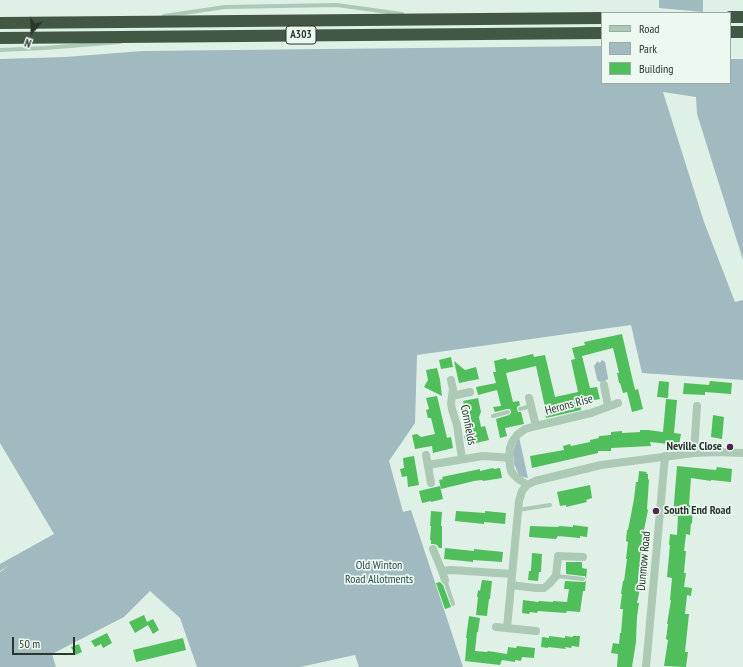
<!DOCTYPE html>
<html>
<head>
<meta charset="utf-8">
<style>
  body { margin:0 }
  #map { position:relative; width:743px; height:667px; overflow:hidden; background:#dff1e6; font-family:"PT Sans Narrow",sans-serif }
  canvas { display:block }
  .legend { position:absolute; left:601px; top:12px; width:130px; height:72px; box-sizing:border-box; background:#ebf9f1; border:1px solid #9eaba2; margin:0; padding:5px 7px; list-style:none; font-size:12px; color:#2a372c }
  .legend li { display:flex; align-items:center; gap:8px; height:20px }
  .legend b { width:20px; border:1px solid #9eaba2 }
  .north { position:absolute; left:12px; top:12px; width:40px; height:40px; -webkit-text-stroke:3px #ebf9f1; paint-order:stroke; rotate:200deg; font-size:11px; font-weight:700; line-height:16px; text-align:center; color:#2a372c }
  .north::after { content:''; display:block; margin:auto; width:14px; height:18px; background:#2a372c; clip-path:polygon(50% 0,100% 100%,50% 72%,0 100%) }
  .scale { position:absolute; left:12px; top:637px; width:63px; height:18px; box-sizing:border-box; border:2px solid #2a372c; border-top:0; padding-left:5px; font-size:12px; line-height:14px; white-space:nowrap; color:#2a372c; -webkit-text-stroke:3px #ebf9f1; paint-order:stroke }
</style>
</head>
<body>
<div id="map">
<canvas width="743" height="667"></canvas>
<ul class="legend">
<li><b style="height:5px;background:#abc9b4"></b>Road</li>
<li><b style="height:11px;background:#a0bac0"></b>Park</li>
<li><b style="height:11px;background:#50be5a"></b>Building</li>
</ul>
<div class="north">N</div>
<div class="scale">50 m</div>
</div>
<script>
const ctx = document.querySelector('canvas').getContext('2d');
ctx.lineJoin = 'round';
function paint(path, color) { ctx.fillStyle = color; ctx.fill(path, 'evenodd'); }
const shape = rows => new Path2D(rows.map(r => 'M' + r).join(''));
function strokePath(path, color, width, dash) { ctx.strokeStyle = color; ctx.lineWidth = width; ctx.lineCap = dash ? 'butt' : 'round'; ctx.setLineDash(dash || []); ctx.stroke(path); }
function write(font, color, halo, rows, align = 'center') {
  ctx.font = font + ' "PT Sans Narrow",sans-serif'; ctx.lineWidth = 3.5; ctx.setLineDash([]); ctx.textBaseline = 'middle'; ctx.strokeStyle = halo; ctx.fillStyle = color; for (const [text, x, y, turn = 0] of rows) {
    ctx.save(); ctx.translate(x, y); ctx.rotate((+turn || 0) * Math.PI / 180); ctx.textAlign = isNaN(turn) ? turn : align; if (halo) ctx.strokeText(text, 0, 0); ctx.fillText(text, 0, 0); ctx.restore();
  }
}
const green = shape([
  [659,0,703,0,703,12,659,8],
  [602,46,602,83,730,83,730,59,743,59,743,260,697,114,696,97,663,92,704,222,735,302,743,300,743,380,642,373,631,325,417,355,415,423,389,461,403,512,411,510,463,667,359,667,355,655,300,667,197,667,180,618,150,591,124,617,52,654,56,667,0,667,0,572,10,565,0,571,0,564,54,534,0,443,0,59,65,57,143,51],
  [602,360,605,362,608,378,608,379,605,381,601,382,598,381,597,379,594,366,597,362,598,361,599,363,601,362,601,361],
  [519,437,528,478,523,477,519,475,514,464,513,452,516,443]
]);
const building = shape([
  [622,334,635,390,638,389,643,409,632,412,627,392,623,393,620,383,619,383,617,373,619,373,613,348,582,356,590,388,597,387,600,399,580,403,581,410,546,418,544,408,545,407,536,366,506,373,513,402,519,401,520,405,517,407,517,410,518,412,521,412,524,424,505,428,507,436,500,438,496,419,509,415,511,413,511,411,510,409,507,409,495,412,493,407,501,406,497,390,478,395,476,387,496,383,493,372,496,372,494,361,506,358,507,360,533,354,534,357,545,355,555,397,578,392,571,360,575,359,572,348,585,345,584,342],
  [451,357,453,367,441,369,439,360],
  [454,361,465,370,476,367,479,379,459,383],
  [437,368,440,380,442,396,424,387,428,380,426,370],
  [659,381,669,382,668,398,657,397],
  [710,381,732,383,731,394,705,392,705,395,683,394,684,383,709,385],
  [437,396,447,438,451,437,453,448,433,453,432,446,415,449,412,435,417,434,421,437,435,434,431,418,428,418,426,410,429,409,426,398],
  [478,398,481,412,479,417,481,427,485,426,489,440,467,445,464,436,471,434,463,401],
  [666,399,677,400,674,433,681,434,679,445,650,442,651,446,611,448,611,451,598,451,598,453,532,468,530,456,564,450,563,446,570,444,571,446,590,442,590,440,599,438,599,436,611,435,611,432,622,431,622,433,640,432,640,430,648,430,663,432],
  [713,415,724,417,722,439,711,437],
  [414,456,419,485,408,487,407,476,402,477,400,469,404,468,403,458],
  [677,466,716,470,717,467,732,469,731,482,711,480,711,481,691,478,689,505,693,505,692,524,691,523,690,535,686,534,684,551,686,551,684,573,686,573,684,587,692,588,691,596,687,595,685,614,689,614,685,652,688,652,686,667,664,666,668,640,666,639,668,624,667,624,671,600,670,600,672,578,667,577,670,545,669,545,670,534,677,535,678,516,673,516],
  [493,468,494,469,500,468,502,478,483,481,482,480,474,481,441,489,439,480,443,479,442,477,480,469,480,471],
  [639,471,647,472,646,474,648,474,648,479,649,480,647,509,648,510,644,530,645,530,641,566,642,566,640,584,641,584,637,603,639,603,637,617,636,642,632,667,617,667,618,654,611,653,613,643,619,644,620,633,621,633,623,609,620,609,622,594,621,594,623,581,624,581,627,559,626,559,628,542,626,541,627,530,628,530,634,499,636,482,638,482],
  [590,485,592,498,586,500,587,502,566,507,566,505,560,506,557,492],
  [440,486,443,499,431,502,431,501,422,503,419,491],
  [431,511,442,512,441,526,442,526,442,548,439,548,437,545,434,544,431,544,431,540,430,540,431,526,430,526],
  [456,511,485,513,485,511,506,513,505,524,484,522,484,524,455,521],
  [573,525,588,527,587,537,580,536,580,538,558,536,556,539,529,537,530,526,558,527,559,526,573,527],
  [445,548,474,551,474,549,503,552,502,562,473,560,473,562,444,559],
  [532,553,542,554,541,572,539,572,538,581,528,580,529,571,531,571],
  [566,562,582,562,582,568,587,569,586,579,585,576,583,576,566,574],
  [482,580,492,581,490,599,489,599,487,616,476,615,478,597,477,597,478,590,480,591],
  [586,580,585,591,583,591,580,612,567,611,566,613,538,611,537,613,530,612,529,614,522,613,523,600,538,602,539,601,553,602,553,601,567,602,569,589,564,589,565,581,583,582,585,582],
  [440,582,443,585,451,607,445,609,436,583],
  [144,615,147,622,153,619,159,630,153,634,148,625,135,633,129,622],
  [469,616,480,618,478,632,477,632,475,651,487,652,488,651,507,654,508,647,516,648,517,646,535,648,534,658,522,657,521,661,515,660,515,662,502,660,500,665,465,661,467,638,466,638],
  [107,633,112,643,103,648,101,644,95,647,91,641],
  [549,636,565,638,565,636,572,637,573,636,580,636,579,647,572,646,571,648,565,647,566,649,548,647,548,648,541,647,542,637,549,638],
  [183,638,186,650,136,662,133,650],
  [79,644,82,652,75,655,71,647]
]);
const lane = shape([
  [164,16,225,7,337,5,402,14],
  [0,50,45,48,120,42],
  [520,409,531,406],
  [493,416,508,412],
  [518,510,550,505],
  [556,576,583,579],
  [445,580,453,604]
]);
const street = shape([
  [451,380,453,389,451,404,452,409,457,425,462,459],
  [604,385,608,406],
  [452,396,470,392],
  [529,398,536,426],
  [694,453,697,406],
  [426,455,431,483],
  [428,465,483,456,499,457,509,458],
  [527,485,517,478,514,475,511,471,510,466,509,458,510,448,512,442,517,435,525,429,536,426,591,413,618,403],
  [433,549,442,571,451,570,512,574],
  [442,571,445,580],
  [511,585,536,588,544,588,549,584,556,576,558,556,583,557],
  [496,627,536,631],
  [507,628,519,501,522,491,527,485,535,481,601,465,694,453,717,452,743,453],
  [646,667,665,456]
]);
const highway = shape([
  [730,17,743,17],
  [0,23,602,18],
  [730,32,743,32],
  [0,38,602,33]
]);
const markers = [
  [730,447,4,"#522256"],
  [656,511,4,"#522256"]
];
const shields = [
  [301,35,30]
];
const shieldNames = [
  ["A303",301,35]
];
const streetNames = [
  ["Herons Rise",569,405,-15],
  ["Cornfields",468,425,79],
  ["Dunmow Road",644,561,-85]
];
const poiNames = [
  ["Neville Close",722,447],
  ["South End Road",664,511,"left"]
];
const parkNames = [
  ["Old Winton",379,566],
  ["Road Allotments",379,580]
];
paint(green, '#a0bac0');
paint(building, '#50be5a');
strokePath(lane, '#abc9b4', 4);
strokePath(street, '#abc9b4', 8);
strokePath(highway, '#425845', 12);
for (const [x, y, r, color] of markers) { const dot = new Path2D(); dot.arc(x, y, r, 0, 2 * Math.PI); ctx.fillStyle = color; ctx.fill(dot); strokePath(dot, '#ebf9f1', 1.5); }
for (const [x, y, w] of shields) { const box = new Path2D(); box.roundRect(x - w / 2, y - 9, w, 18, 3); ctx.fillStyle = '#ebf9f1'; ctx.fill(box); strokePath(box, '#2a372c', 1); }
write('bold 11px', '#2a372c', null, shieldNames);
write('12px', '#2a372c', '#ebf9f1', streetNames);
write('bold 12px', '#2a372c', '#ebf9f1', poiNames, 'right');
write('12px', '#2f4c54', '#ebf9f1', parkNames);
</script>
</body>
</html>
